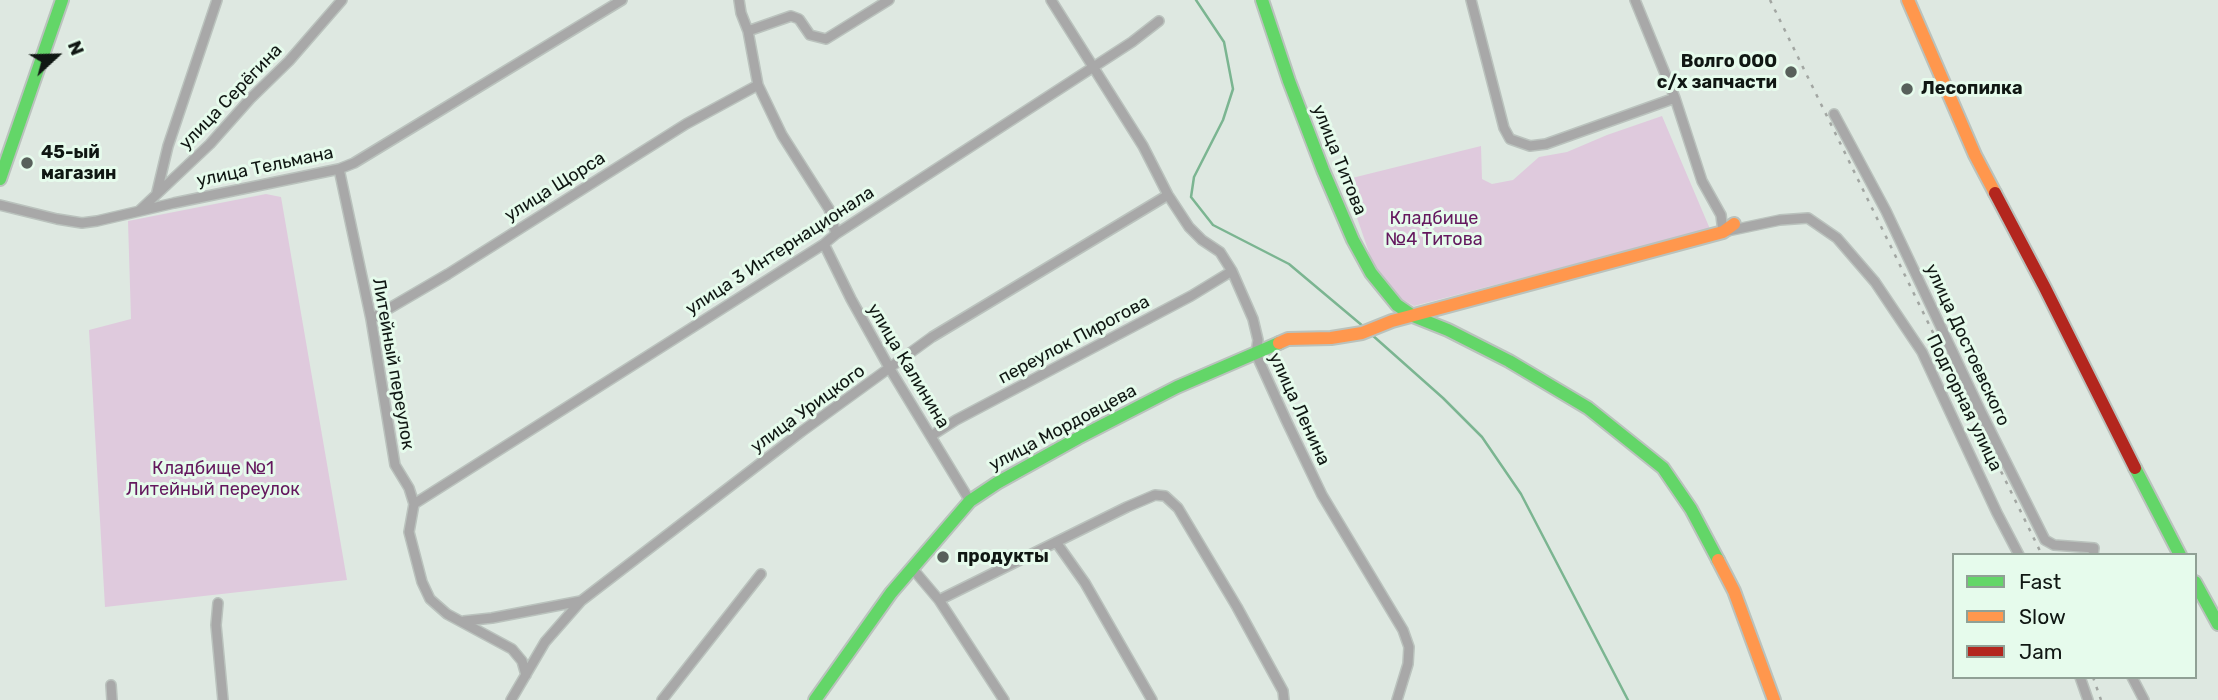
<!DOCTYPE html>
<html>
<head>
<meta charset="utf-8">
<style>
  body { margin:0 }
  #map { position:relative; width:2218px; height:700px; overflow:hidden; background:#dee8e1; font-family:Rubik,sans-serif }
  canvas { display:block }
  .legend { position:absolute; left:1952px; top:553px; width:245px; height:126px; box-sizing:border-box; background:#e6fbec; border:2px solid #90a095; margin:0; padding:9px 12px; list-style:none; font-size:21px; color:#101713 }
  .legend li { display:flex; align-items:center; gap:14px; height:35px }
  .legend b { width:35px; border:2px solid #90a095 }
  .north { position:absolute; left:21px; top:21px; width:70px; height:70px; -webkit-text-stroke:5px #e6fbec; paint-order:stroke; rotate:68deg; font-size:19px; font-weight:700; line-height:28px; text-align:center; color:#101713 }
  .north::after { content:''; display:block; margin:auto; width:24px; height:32px; background:#101713; clip-path:polygon(50% 0,100% 100%,50% 72%,0 100%) }
</style>
</head>
<body>
<div id="map">
<canvas width="2218" height="700"></canvas>
<ul class="legend">
<li><b style="height:9px;background:#63d668"></b>Fast</li>
<li><b style="height:9px;background:#ff974d"></b>Slow</li>
<li><b style="height:9px;background:#b3261e"></b>Jam</li>
</ul>
<div class="north">N</div>
</div>
<script>
const ctx = document.querySelector('canvas').getContext('2d');
ctx.lineJoin = 'round';
function paint(path, color) { ctx.fillStyle = color; ctx.fill(path, 'evenodd'); }
const shape = rows => new Path2D(rows.map(r => 'M' + r).join(''));
function strokePath(path, color, width, dash) { ctx.strokeStyle = color; ctx.lineWidth = width; ctx.lineCap = dash ? 'butt' : 'round'; ctx.setLineDash(dash || []); ctx.stroke(path); }
function write(font, color, halo, rows, align = 'center') {
  ctx.font = font + ' Rubik,sans-serif'; ctx.lineWidth = 6; ctx.setLineDash([]); ctx.textBaseline = 'middle'; ctx.strokeStyle = halo; ctx.fillStyle = color; for (const [text, x, y, turn = 0] of rows) {
    ctx.save(); ctx.translate(x, y); ctx.rotate((+turn || 0) * Math.PI / 180); ctx.textAlign = isNaN(turn) ? turn : align; if (halo) ctx.strokeText(text, 0, 0); ctx.fillText(text, 0, 0); ctx.restore();
  }
}
const green = shape([
  [1662,116,1710,229,1414,306,1393,294,1374,267,1344,180,1481,146,1482,179,1492,184,1513,180,1539,157,1567,152,1607,135],
  [266,194,281,197,347,580,105,607,89,330,131,319,128,221]
]);
const stream = shape([
  [1196,0,1224,42,1233,89,1223,120,1194,177,1191,197,1213,225,1289,264,1364,327],
  [1371,334,1443,398,1482,437,1521,494,1628,700]
]);
const street = shape([
  [739,0,741,13,748,31,758,85,782,135,829,209,836,234],
  [1051,0,1143,146,1168,195,1189,227,1202,240,1220,252,1232,271,1253,319,1258,340,1256,354,1286,420,1322,495,1403,630,1409,647,1408,664,1397,700],
  [1471,0,1504,128,1510,139,1530,146,1546,144,1675,98],
  [1635,0,1675,98,1702,181,1721,215,1723,232,1780,220,1808,218,1837,238,1875,282,1922,352,1997,513,2019,555],
  [748,31,791,16,799,19,810,35,826,39,889,0],
  [1834,114,1886,211,1981,412,2045,540,2054,545,2094,548,2093,555],
  [339,169,371,319,395,465,409,488,414,504,409,532,422,582,430,599,447,614,512,649,522,661,526,675],
  [157,192,168,146,217,0],
  [0,205,57,219,82,223,97,221,174,203,339,169,354,163,622,0],
  [140,210,210,144,250,99,289,61,342,0],
  [824,244,851,299,890,369,970,501],
  [371,319,448,274,686,124,758,85],
  [931,436,956,420,1191,296,1232,271],
  [414,504,824,244,836,234,1132,42,1159,21],
  [1056,542,1085,583,1152,700],
  [912,568,939,600,1004,700],
  [939,600,1127,507,1155,495,1165,496,1178,508,1237,607,1283,691,1284,700],
  [218,603,216,625,223,700],
  [464,621,492,618,581,601],
  [2080,677,2088,700],
  [2132,677,2144,700],
  [111,685,112,700],
  [511,700,545,642,581,601,801,432,932,337,1168,195],
  [662,700,761,574]
]);
const fast = shape([
  [1262,0,1289,81,1323,170,1353,240,1371,273,1397,305,1413,316,1448,330,1509,361,1588,408,1663,468,1691,509,1718,560],
  [0,179,62,0],
  [2135,468,2180,555],
  [2195,582,2218,624],
  [815,700,891,593,970,501,997,483,1078,438,1177,387,1279,343]
]);
const slow = shape([
  [1908,0,1975,155,1995,193],
  [1279,343,1288,339,1331,338,1362,333,1392,321,1723,232,1734,224],
  [1718,560,1734,591,1774,700]
]);
const jam = shape([
  [1995,193,2045,288,2135,468]
]);
const rail = shape([
  [1770,0,2042,555],
  [2093,677,2101,700]
]);
const markers = [
  [1791,72,7,"#58605b"],
  [1907,89,7,"#58605b"],
  [27,163,7,"#58605b"],
  [943,557,7,"#58605b"]
];
const poiNames = [
  ["Волго ООО",1777,62,"right"],
  ["с/х запчасти",1777,83,"right"],
  ["Лесопилка",1921,89],
  ["45-ый",41,153],
  ["магазин",41,174],
  ["продукты",957,557]
];
const streetNames = [
  ["улица Серёгина",231,97,-46],
  ["улица Титова",1339,160,68],
  ["улица Тельмана",265,167,-12],
  ["улица Щорса",555,187,-32],
  ["улица 3 Интернационала",780,251,-33],
  ["переулок Пирогова",1074,340,-28],
  ["улица Достоевского",1967,345,65],
  ["Литейный переулок",393,364,80],
  ["улица Калинина",908,366,59],
  ["Подгорная улица",1964,403,64],
  ["улица Урицкого",808,409,-36],
  ["улица Ленина",1299,409,65],
  ["улица Мордовцева",1063,428,-28]
];
const parkNames = [
  ["Кладбище",1434,219],
  ["№4 Титова",1434,240],
  ["Кладбище №1",213,469],
  ["Литейный переулок",213,490]
];
paint(green, '#dfcadd');
strokePath(stream, '#7bb591', 2.5);
strokePath(street, '#bac2bd', 12);
strokePath(fast, '#bac2bd', 16);
strokePath(slow, '#bac2bd', 16);
strokePath(jam, '#bac2bd', 16);
strokePath(street, '#a8a8a8', 9);
strokePath(fast, '#63d668', 12);
strokePath(slow, '#ff974d', 12);
strokePath(jam, '#b3261e', 12);
strokePath(rail, '#a2a6a2', 2.5, [3.5, 7]);
for (const [x, y, r, color] of markers) { const dot = new Path2D(); dot.arc(x, y, r, 0, 2 * Math.PI); ctx.fillStyle = color; ctx.fill(dot); strokePath(dot, '#e6fbec', 2.5); }
write('bold 18px', '#101713', '#e6fbec', poiNames, 'left');
write('18px', '#101713', '#e6fbec', streetNames);
write('18px', '#64185e', '#e6fbec', parkNames);
</script>
</body>
</html>
